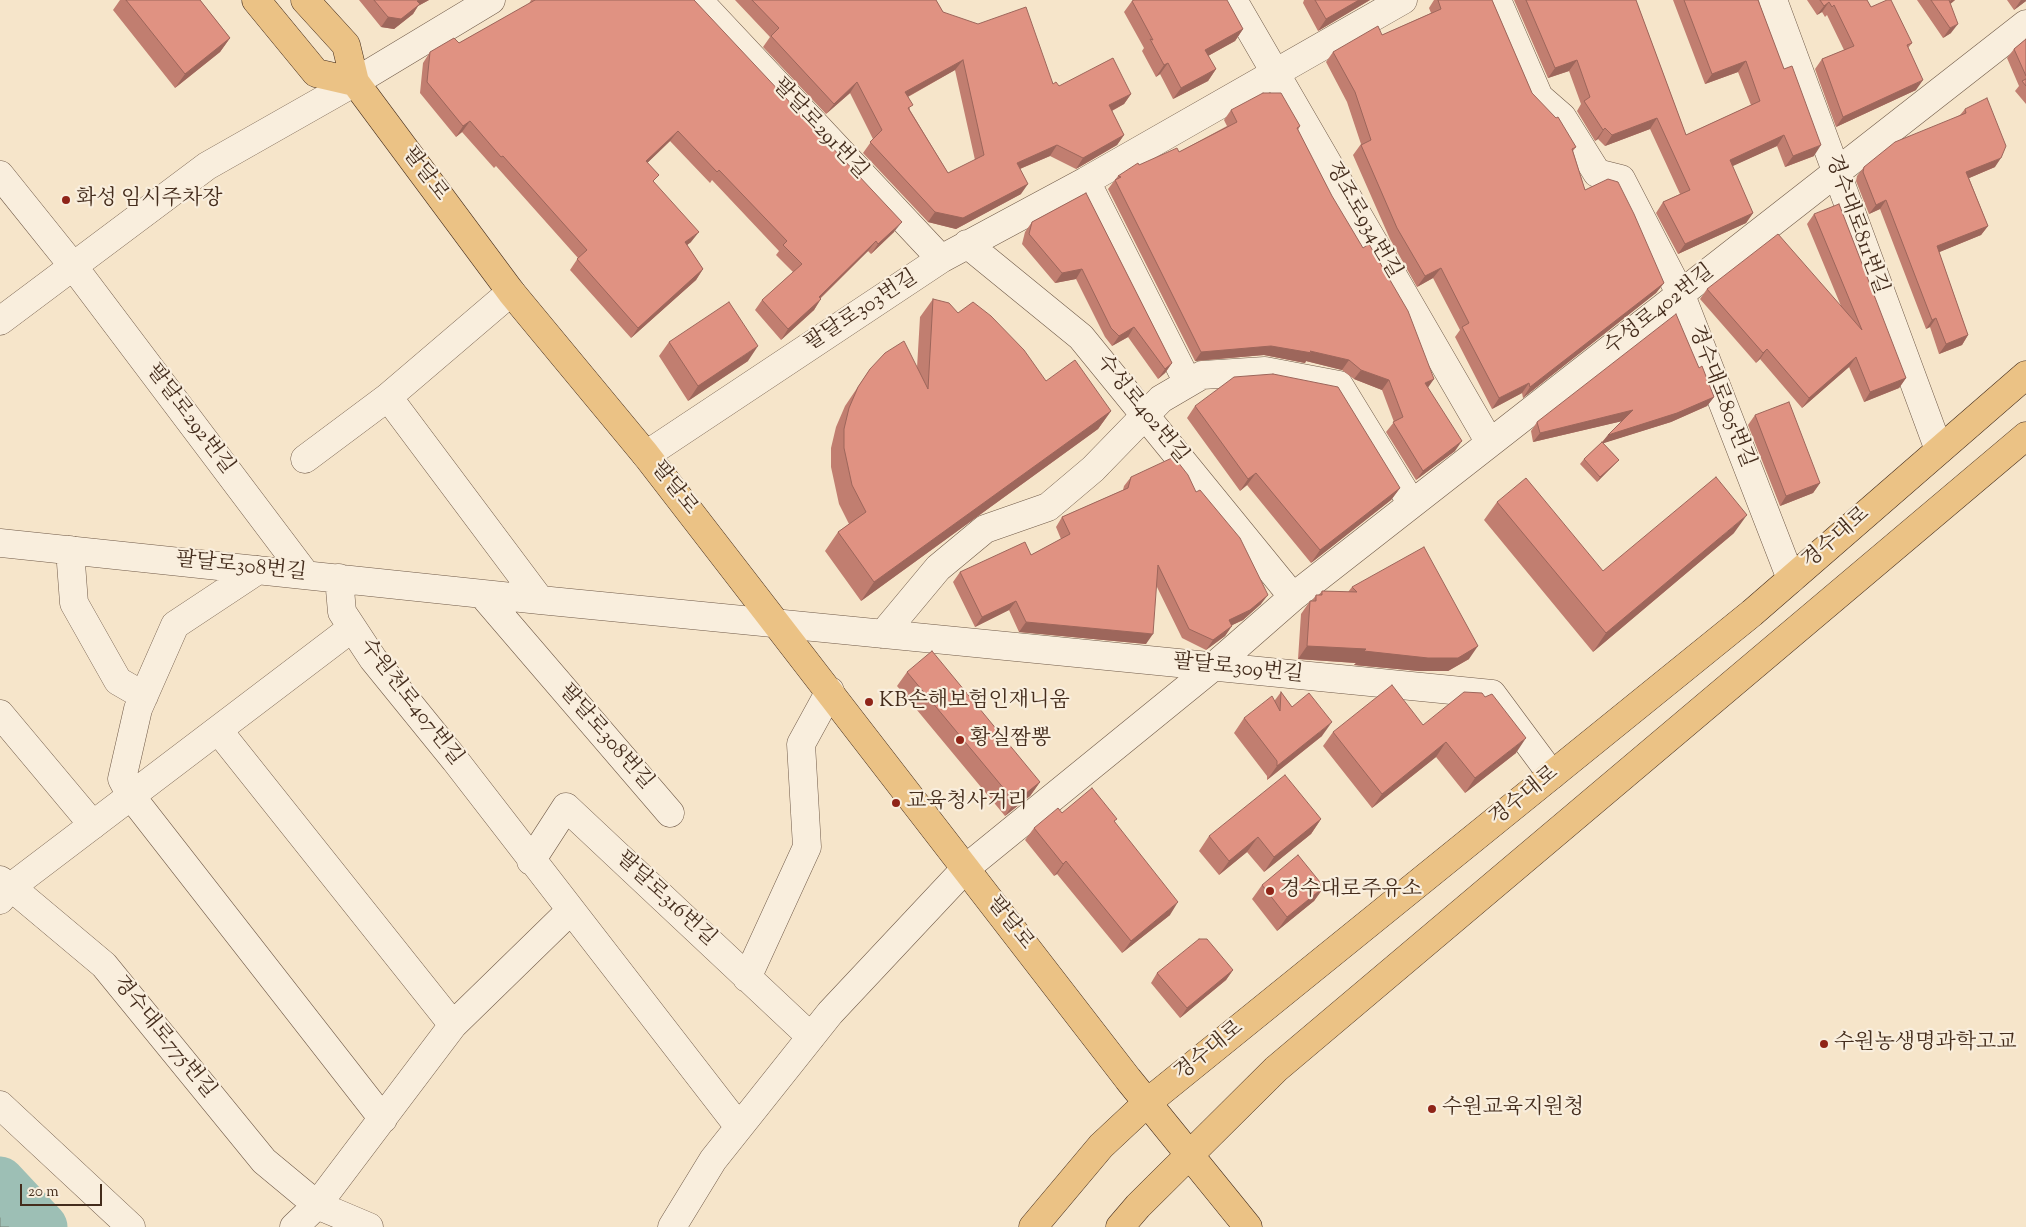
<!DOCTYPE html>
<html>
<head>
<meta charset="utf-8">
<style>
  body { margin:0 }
  #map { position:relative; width:2026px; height:1227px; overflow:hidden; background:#f6e5ca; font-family:"Sorts Mill Goudy",serif }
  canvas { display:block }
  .scale { position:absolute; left:20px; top:1184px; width:82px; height:22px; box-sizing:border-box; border:2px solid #442c1c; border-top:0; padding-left:6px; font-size:15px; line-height:18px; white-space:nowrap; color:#442c1c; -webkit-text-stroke:4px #f9eedd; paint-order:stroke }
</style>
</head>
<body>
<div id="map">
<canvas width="2026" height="1227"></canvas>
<div class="scale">20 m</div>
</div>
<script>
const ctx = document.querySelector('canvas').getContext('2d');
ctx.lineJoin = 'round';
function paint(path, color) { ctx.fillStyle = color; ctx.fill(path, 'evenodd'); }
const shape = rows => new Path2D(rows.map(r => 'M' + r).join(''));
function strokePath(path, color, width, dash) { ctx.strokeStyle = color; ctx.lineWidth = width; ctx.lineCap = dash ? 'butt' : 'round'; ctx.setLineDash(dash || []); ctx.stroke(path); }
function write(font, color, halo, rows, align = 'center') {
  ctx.font = font + ' "Sorts Mill Goudy","Noto Serif KR",serif'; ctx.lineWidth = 4.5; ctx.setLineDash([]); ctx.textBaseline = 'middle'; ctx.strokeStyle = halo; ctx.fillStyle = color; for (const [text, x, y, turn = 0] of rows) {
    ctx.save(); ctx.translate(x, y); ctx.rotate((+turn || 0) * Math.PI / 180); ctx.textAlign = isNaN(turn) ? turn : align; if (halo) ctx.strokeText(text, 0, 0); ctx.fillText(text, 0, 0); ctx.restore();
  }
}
const water = shape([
  [0,1187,44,1227,0,1227,0,1187]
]);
const river = shape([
  [0,1181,43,1227]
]);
const minor = shape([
  [698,0,941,259],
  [1233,0,1490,443],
  [1497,0,1539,97,1562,117,1597,173,1621,179,1681,295,1791,579],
  [1773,0,1939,450],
  [0,175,73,266,306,575],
  [1086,181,1188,383],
  [967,244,1081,337,1293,597],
  [0,321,207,166,355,82,491,0],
  [388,397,540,600],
  [646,455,941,259,1086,181,1403,0],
  [305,459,388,397,511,292],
  [0,543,540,600,1492,694,1552,775],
  [70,550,74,603,118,681,144,696],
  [258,570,175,625,138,709,122,779,131,796,383,1119],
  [339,578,342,612,373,659,455,760,739,1127],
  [482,594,670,813],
  [883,634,938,568,985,529,1048,507,1093,469,1161,399,1202,375,1265,371,1339,385,1412,504],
  [0,714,93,825],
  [218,730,453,1025],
  [531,861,566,807,811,1037],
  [0,880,11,887,104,965,264,1161,317,1205,369,1227],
  [0,900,11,887,352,628],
  [747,978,807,847,801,744,830,691],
  [0,1105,131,1227],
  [294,1227,317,1205,453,1025,570,911],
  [672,1227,713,1160,830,1013,966,868,1213,667,1293,597,2026,24]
]);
const major = shape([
  [256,0,316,73,355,82],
  [305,0,346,45,355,82,511,292,646,455,1128,1079,1248,1227],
  [1033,1227,1101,1146,1148,1102,1752,613,2026,375],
  [1120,1227,1138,1206,1276,1069,2026,436]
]);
const wall = shape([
  [120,0,200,0,230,38,220,52,175,88,113,10],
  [359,0,429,0,418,6,413,14,394,29,381,27],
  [531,0,694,0,894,232,871,254,868,251,820,299,814,310,781,340,755,310,762,300,793,272,776,255,779,251,712,180,710,183,670,141,647,163,654,182,691,242,687,245,703,269,696,280,631,338,570,270,578,258,496,166,494,168,462,132,456,137,420,93,423,63,430,52,459,43,529,4],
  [735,0,936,0,943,12,1053,84,1059,86,1131,94,1124,104,1112,111,1124,135,1117,145,1076,169,1050,156,1020,169,1021,194,956,229,928,222,863,153,873,139,850,93,826,114,763,47,770,37],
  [955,70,975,160,948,173,910,110,908,97],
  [1304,0,1370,0,1318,31,1303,3],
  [1434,0,1492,0,1532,93,1576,147,1573,151,1585,190,1664,283,1656,293,1523,398,1522,393,1492,409,1455,337,1460,330,1433,278,1417,287,1390,239,1353,155,1361,144,1347,102,1326,62,1333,52,1382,35,1431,13,1429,8],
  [1514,0,1636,0,1686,135,1751,105,1738,72,1705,84,1673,0,1758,0,1814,156,1785,167,1777,146,1732,166,1753,213,1746,223,1678,254,1656,213,1663,202,1680,194,1650,129,1605,146,1598,139,1595,141,1577,111,1581,104,1569,71,1548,78],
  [1807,0,1867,0,1871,7,1912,43,1908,48,1916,90,1836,127,1815,69,1822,59,1844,50,1827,15,1825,17,1822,12,1817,15],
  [1917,0,1955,0,1950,4,1951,33,1943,38],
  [2007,0,2026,0,2026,1,2014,10],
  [1132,1,1243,29,1235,41,1208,56,1216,69,1208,81,1173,99,1160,74,1156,77,1142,51,1144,48,1124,12],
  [2026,39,2026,104,2015,91,2019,86,2007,58,2014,49],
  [1965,109,1995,167,1969,178,1988,226,1981,235,1939,252,1968,335,1962,345,1939,354,1930,327,1926,329,1880,209,1869,214,1856,181,1857,176,1864,167,1960,115],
  [1231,110,1300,126,1298,130,1428,388,1455,451,1416,480,1386,432,1394,422,1382,390,1354,379,1342,370,1306,361,1305,363,1264,355,1195,361,1108,189,1118,176,1139,165,1179,152,1227,126,1224,120],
  [1086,193,1172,363,1165,373,1158,379,1128,337,1112,346,1105,337,1076,279,1055,283,1022,244,1025,232,1032,222],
  [1814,214,1906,378,1899,388,1864,402,1849,367,1802,408,1760,359,1756,363,1700,299,1707,289,1841,306,1807,224],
  [933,299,958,313,1046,381,1111,411,1098,429,861,601,825,551,838,532,849,524,839,504,831,467,831,448,836,427,845,406,870,369,917,368,920,317],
  [669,342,748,361,688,401,659,356],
  [1699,368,1714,397,1707,406,1671,422,1603,443,1619,460,1597,482,1580,464,1584,459,1602,442,1608,435,1622,421,1533,442,1531,431,1537,422],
  [1195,406,1400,488,1391,500,1311,563,1247,485,1240,491,1187,418],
  [1755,415,1820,483,1813,493,1780,506,1748,425],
  [1131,477,1196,492,1261,604,1243,620,1232,625,1225,636,1206,650,1182,638,1156,585,1146,644,1019,632,1009,610,975,627,953,582,960,572,1031,555,1061,539,1056,527,1062,517,1123,490,1124,486],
  [1497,502,1603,571,1734,533,1593,652,1484,520],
  [1352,587,1469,659,1448,671,1419,671,1354,665,1356,663,1298,659,1301,614,1310,601,1312,601,1316,595,1319,595,1322,591,1348,592],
  [907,672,1040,782,1030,796,1005,816,897,686],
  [1281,692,1292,707,1322,736,1267,780,1267,776,1234,733,1244,718,1275,700],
  [1423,725,1516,753,1465,793,1436,757,1372,808,1323,746,1333,732],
  [1062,813,1115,822,1170,915,1122,953,1057,874,1054,876,1025,840,1034,828],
  [1321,819,1311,834,1264,872,1247,852,1219,875,1199,851,1209,836],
  [1262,885,1324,887,1314,901,1277,931,1252,899],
  [1233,970,1226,980,1180,1018,1151,983,1157,973]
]);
const shadedWall = shape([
  [419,0,429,0,418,6,413,14,394,29,381,27,388,17],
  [1359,0,1370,0,1318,31,1326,19],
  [1951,0,1955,0,1948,6],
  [2021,0,2026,0,2026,1,2014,10],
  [1829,2,1822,12,1817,15,1824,6],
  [1958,24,1951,33,1943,38,1950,28],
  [1243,29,1235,41,1197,62,1205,50],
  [230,38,220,52,175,88,185,74],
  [963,60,955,70,898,102,905,92],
  [1577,60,1569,71,1548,78,1555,68],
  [1746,61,1738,72,1705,84,1712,74],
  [1168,63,1160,74,1156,77,1164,65],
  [1216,69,1208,81,1173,99,1181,88],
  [1923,80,1916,90,1836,127,1843,117],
  [857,82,850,93,826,114,834,104],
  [1131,94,1124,104,1102,116,1109,105],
  [1657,118,1650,129,1605,146,1612,135],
  [470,121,462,132,456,137,463,126],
  [1605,128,1598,139,1595,141,1603,130],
  [678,131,670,141,638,172,646,161],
  [1124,135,1117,145,1076,169,1083,158],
  [1784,135,1777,146,1722,171,1730,160],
  [1057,145,1050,156,1010,173,1017,163],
  [1821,145,1814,156,1785,167,1793,156],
  [2001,158,1995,167,1960,182,1966,172],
  [1028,184,1021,194,956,229,928,222,935,212],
  [1886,200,1880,209,1869,214,1876,205],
  [1753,213,1746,223,1678,254,1685,244],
  [902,222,894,232,871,254,878,244],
  [1988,226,1981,235,1930,256,1937,246],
  [699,232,691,242,678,252,685,242],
  [876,241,868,251,811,307,819,297],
  [1441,268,1433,278,1417,287,1425,276],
  [703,269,696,280,631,338,638,328],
  [1082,269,1076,279,1055,283,1062,273],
  [1664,283,1656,293,1523,398,1530,387],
  [821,299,814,310,781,340,788,329],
  [1936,318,1930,327,1926,329,1932,320],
  [1134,327,1128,337,1112,346,1119,336],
  [1968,335,1962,345,1939,354,1946,344],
  [758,346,748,361,688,401,698,386],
  [1271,346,1310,351,1349,360,1342,370,1306,361,1305,363,1264,355,1195,361,1201,352],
  [1767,349,1760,359,1756,363,1763,353],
  [1856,357,1849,367,1802,408,1809,398],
  [1172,363,1165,373,1158,379,1165,369],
  [1361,370,1389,380,1382,390,1354,379],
  [1906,378,1899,388,1864,402,1870,392],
  [1434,379,1427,389,1425,383],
  [1529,383,1522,393,1492,409,1499,398],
  [1714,397,1707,406,1671,422,1601,444,1608,435],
  [1633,410,1627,420,1533,442,1540,433],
  [1111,411,1098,429,861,601,874,582],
  [1462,441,1455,451,1416,480,1423,471],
  [1619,460,1597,482,1600,477],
  [1256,473,1247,485,1240,491,1248,479],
  [1820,483,1813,493,1780,506,1786,496],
  [1400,488,1391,500,1311,563,1320,550],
  [1747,515,1734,533,1593,652,1606,633],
  [1268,595,1261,604,1243,620,1222,630,1229,620],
  [1016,601,1009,610,975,627,982,617],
  [1026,622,1153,634,1146,644,1019,632],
  [1232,626,1225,636,1206,650,1213,640],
  [1307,646,1478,646,1469,659,1448,671,1419,671,1354,665,1356,663,1298,659],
  [1332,722,1322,736,1267,780,1277,766],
  [1526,738,1516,753,1465,793,1475,778],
  [1446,742,1436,757,1372,808,1382,794],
  [1040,782,1030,796,1005,816,1015,802],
  [1321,819,1311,834,1264,872,1274,857],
  [1258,837,1247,852,1219,875,1229,861],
  [1066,861,1057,874,1054,876,1063,864],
  [1324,887,1314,901,1277,931,1287,917],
  [1178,902,1170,915,1122,953,1131,941],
  [1233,970,1226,980,1180,1018,1187,1008]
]);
const building = shape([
  [126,0,200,0,230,38,185,74,126,0],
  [374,0,419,0,417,1,420,4,401,19,388,17,374,0],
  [535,0,694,0,902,222,878,244,876,241,819,297,821,299,788,329,762,300,802,264,783,245,787,241,719,170,717,172,678,131,646,161,659,175,653,181,699,232,685,242,703,269,638,328,577,259,587,250,503,156,501,157,470,121,463,126,427,82,430,52,454,38,459,43,535,0],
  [752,0,936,0,943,12,978,24,1026,7,1053,84,1056,82,1059,86,1113,58,1131,94,1109,105,1124,135,1083,158,1057,145,1017,163,1028,184,963,218,935,212,870,142,882,130,857,82,834,104,771,36,779,28,752,0],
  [963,60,984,155,948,173,908,108,913,105,905,92,963,60],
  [1134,0,1227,0,1243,29,1205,50,1216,69,1181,88,1168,63,1164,65,1150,39,1153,40,1132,1,1134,0],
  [1315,0,1359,0,1326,19,1315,0],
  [1438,0,1492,0,1532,93,1556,118,1558,117,1576,147,1572,149,1585,190,1608,179,1618,182,1634,214,1664,283,1530,387,1529,383,1499,398,1462,327,1469,323,1441,268,1425,276,1397,228,1361,145,1371,140,1355,92,1333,52,1378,26,1382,35,1441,9,1438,0],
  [1526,0,1636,0,1686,135,1760,101,1746,61,1712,74,1684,0,1758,0,1784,69,1792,66,1821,145,1793,156,1784,135,1730,160,1753,213,1685,244,1663,202,1690,190,1657,118,1612,135,1605,128,1603,130,1584,101,1590,97,1577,60,1555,68,1526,0],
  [1820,0,1867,0,1871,7,1887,0,1891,0,1912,43,1907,45,1923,80,1843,117,1822,59,1854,46,1834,5,1832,7,1829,2,1824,6,1820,0],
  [1931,0,1949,0,1958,24,1950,28,1931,0],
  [2026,39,2026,76,2014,49,2026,39],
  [2026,79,2026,86,2022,81,2026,79],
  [1263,93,1281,93,1300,126,1297,128,1332,196,1363,248,1369,244,1408,311,1434,379,1425,383,1462,441,1423,471,1393,422,1403,417,1389,380,1361,370,1349,360,1310,351,1312,353,1271,346,1201,352,1115,180,1121,177,1118,176,1138,163,1139,165,1177,148,1179,152,1237,122,1231,110,1263,93],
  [1987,98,2006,146,2001,158,1966,172,1988,226,1937,246,1968,335,1946,344,1936,318,1932,320,1886,200,1876,205,1863,172,1864,167,1895,142,1966,113,1965,109,1987,98],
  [1086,193,1172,363,1165,369,1134,327,1119,336,1111,328,1082,269,1062,273,1029,234,1032,222,1086,193],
  [1839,204,1906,378,1870,392,1856,357,1809,398,1767,349,1763,353,1707,289,1778,234,1862,330,1814,214,1839,204],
  [933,299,949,303,958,313,973,302,991,316,1024,350,1046,381,1075,360,1111,411,874,582,838,532,866,512,852,485,844,448,844,429,849,408,858,387,870,369,885,353,904,341,928,389,933,299],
  [729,302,758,346,698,386,669,342,729,302],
  [1676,314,1699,368,1702,366,1714,397,1677,413,1608,435,1633,410,1540,433,1537,422,1676,314],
  [1273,374,1338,387,1400,488,1320,550,1256,473,1248,479,1195,406,1234,377,1273,374],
  [1789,402,1820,483,1786,496,1755,415,1789,402],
  [1602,442,1619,460,1600,477,1584,459,1602,442],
  [1174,457,1188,475,1196,492,1200,490,1240,538,1268,595,1250,610,1229,620,1232,626,1213,640,1189,629,1158,565,1153,634,1026,622,1016,601,982,617,960,572,1025,542,1031,555,1070,534,1062,517,1128,488,1131,477,1174,457],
  [1716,477,1747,515,1606,633,1497,502,1526,478,1603,571,1716,477],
  [1424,547,1478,646,1458,658,1428,658,1364,651,1366,649,1307,646,1310,601,1316,601,1316,595,1322,595,1322,591,1357,592,1352,587,1424,547],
  [932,651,1040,782,1015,802,907,672,932,651],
  [1392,685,1423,725,1464,692,1482,693,1485,697,1492,694,1526,738,1475,778,1446,742,1382,794,1333,732,1392,685],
  [1281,692,1292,707,1309,693,1332,722,1277,766,1277,761,1244,718,1272,696,1280,711,1281,692],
  [1285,775,1321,819,1274,857,1258,837,1229,861,1209,836,1285,775],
  [1092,788,1117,819,1114,821,1178,902,1131,941,1066,861,1063,864,1034,828,1058,808,1062,813,1092,788],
  [1298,855,1324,887,1287,917,1262,885,1298,855],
  [1199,939,1207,939,1233,970,1187,1008,1157,973,1199,939]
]);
const markers = [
  [66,200,5,"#8f2418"],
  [869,702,5,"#8f2418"],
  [960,740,5,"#8f2418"],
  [896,803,5,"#8f2418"],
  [1270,891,5,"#8f2418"],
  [1824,1044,5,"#8f2418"],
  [1432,1109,5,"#8f2418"]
];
const streetNames = [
  ["팔달로291번길",819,130,47],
  ["팔달로",424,175,53],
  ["정조로934번길",1362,221,60],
  ["경수대로811번길",1855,225,70],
  ["수성로402번길",1660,311,-38],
  ["팔달로303번길",862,312,-33],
  ["경수대로805번길",1720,397,69],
  ["수성로402번길",1141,410,51],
  ["팔달로292번길",189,420,53],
  ["팔달로",673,489,52],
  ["경수대로",1837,539,-41],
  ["팔달로308번길",241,568,6],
  ["팔달로309번길",1238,670,6],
  ["수원천로407번길",410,703,52],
  ["팔달로308번길",605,738,49],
  ["경수대로",1525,797,-39],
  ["팔달로316번길",665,900,43],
  ["팔달로",1009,924,52],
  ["경수대로775번길",163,1038,51],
  ["경수대로",1210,1052,-39]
];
const poiNames = [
  ["화성 임시주차장",76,200],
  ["KB손해보험인재니움",879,702],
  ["황실짬뽕",970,740],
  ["교육청사거리",906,803],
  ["경수대로주유소",1280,891],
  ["수원농생명과학고교",1834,1044],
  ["수원교육지원청",1442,1109]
];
paint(water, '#9dbfb5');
strokePath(water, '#798478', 1);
strokePath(river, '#9dbfb5', 49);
strokePath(minor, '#705a48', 29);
strokePath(major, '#442c1c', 29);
strokePath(minor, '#f9eedd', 28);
strokePath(major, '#ebc285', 28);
paint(wall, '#c17e70');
paint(shadedWall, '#9d665b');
paint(building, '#e09282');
strokePath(building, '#9d665b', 1);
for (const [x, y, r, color] of markers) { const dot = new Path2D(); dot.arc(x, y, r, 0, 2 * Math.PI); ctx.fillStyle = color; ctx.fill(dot); strokePath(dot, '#f9eedd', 2); }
write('21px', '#442c1c', '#f9eedd', streetNames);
write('21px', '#442c1c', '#f9eedd', poiNames, 'left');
</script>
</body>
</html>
